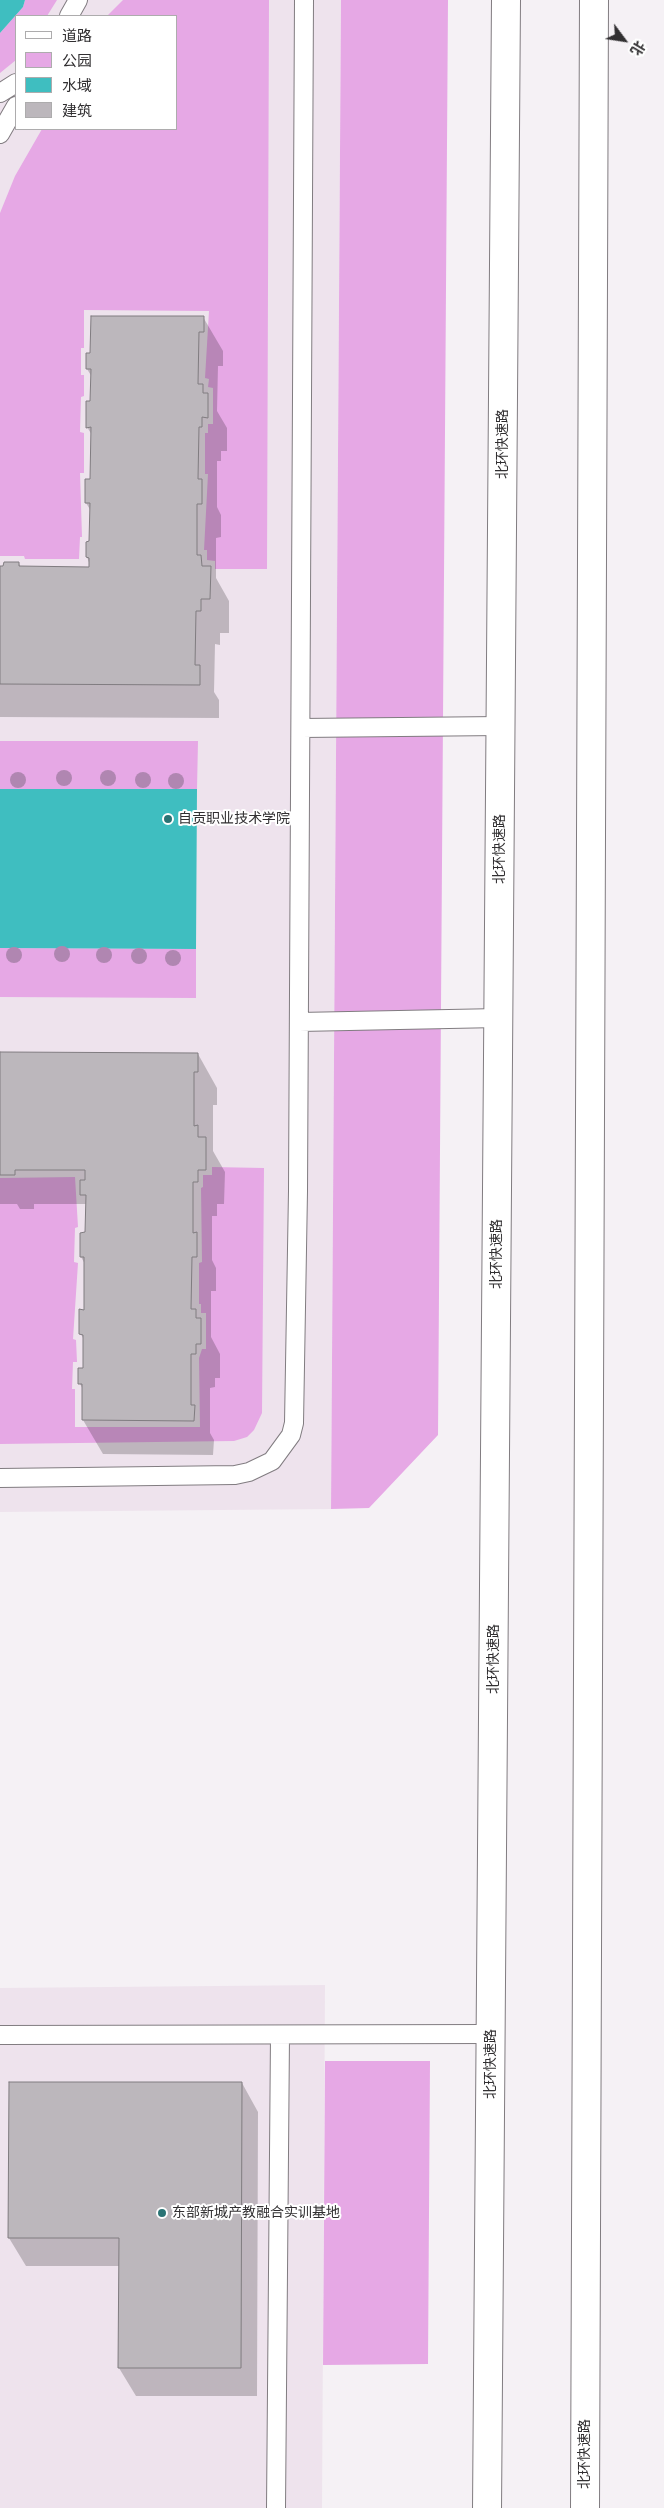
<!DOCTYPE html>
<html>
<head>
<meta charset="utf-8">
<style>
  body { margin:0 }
  #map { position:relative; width:664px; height:2508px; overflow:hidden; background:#f5f1f5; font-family:Figtree,"Noto Sans SC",sans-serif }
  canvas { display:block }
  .legend { position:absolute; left:15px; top:15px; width:162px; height:115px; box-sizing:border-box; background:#fff; border:1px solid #adacad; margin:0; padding:6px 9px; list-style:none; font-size:15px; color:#312f31 }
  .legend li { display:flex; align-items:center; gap:10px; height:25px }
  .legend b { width:25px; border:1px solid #adacad }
  .north { position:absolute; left:599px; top:15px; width:50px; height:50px; -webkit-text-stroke:4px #fff; paint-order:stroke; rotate:121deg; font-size:14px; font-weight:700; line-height:20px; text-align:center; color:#312f31 }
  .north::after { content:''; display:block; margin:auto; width:18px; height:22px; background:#312f31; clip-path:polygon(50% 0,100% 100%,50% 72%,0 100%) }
</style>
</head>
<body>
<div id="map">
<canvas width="664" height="2508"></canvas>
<ul class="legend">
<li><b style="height:6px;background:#fff"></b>道路</li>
<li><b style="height:14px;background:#e6a8e5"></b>公园</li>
<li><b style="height:14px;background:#3fbec0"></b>水域</li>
<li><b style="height:14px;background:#bcb7bc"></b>建筑</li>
</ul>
<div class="north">北</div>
</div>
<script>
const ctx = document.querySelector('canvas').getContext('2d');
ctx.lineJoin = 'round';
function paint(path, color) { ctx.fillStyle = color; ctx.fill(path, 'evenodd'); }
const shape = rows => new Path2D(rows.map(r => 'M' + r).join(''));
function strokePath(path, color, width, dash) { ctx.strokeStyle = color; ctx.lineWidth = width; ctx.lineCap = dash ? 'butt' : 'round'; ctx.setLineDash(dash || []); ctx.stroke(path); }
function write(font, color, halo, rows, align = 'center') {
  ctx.font = font + ' Figtree,"Noto Sans SC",sans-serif'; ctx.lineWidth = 4; ctx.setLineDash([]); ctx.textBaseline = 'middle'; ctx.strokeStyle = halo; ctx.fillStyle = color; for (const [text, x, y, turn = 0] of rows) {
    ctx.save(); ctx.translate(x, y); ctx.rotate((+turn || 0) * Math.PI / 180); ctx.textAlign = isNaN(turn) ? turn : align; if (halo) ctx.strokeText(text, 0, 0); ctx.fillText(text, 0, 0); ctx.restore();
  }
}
const built = shape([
  [0,0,341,0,331,1509,0,1512],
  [16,16,176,16,176,129,16,129],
  [325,1985,322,2508,0,2508,0,1988]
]);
const green = shape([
  [25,0,57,0,47,16,16,16,16,60,0,73,0,33,23,7],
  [123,0,269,0,267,569,215,569,215,561,207,560,207,550,204,550,208,474,205,474,205,433,208,433,208,424,213,424,213,388,208,387,209,379,205,378,209,311,84,310,84,348,81,348,81,375,84,375,84,396,81,397,80,432,84,433,84,473,80,473,82,537,80,537,79,559,25,559,24,556,0,556,0,213,15,176,42,129,176,129,176,16,107,16],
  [341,0,448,0,438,1435,369,1508,331,1509],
  [0,741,198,741,197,789,0,789],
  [0,948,196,949,196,998,0,997],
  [212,1167,264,1168,262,1413,254,1430,247,1437,234,1441,0,1444,0,1178,75,1177,78,1227,75,1228,74,1262,78,1263,73,1339,76,1340,77,1362,73,1362,72,1389,75,1389,75,1427,200,1427,199,1358,202,1349,206,1349,206,1313,201,1313,201,1304,199,1304,199,1263,202,1262,201,1188,203,1187,203,1175,212,1175],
  [325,2061,430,2061,428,2364,323,2365]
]);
const water = shape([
  [0,0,25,0,23,7,0,33],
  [0,789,197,789,196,949,0,948]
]);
const shadow = shape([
  [203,317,223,351,223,366,218,366,217,411,227,428,227,451,221,451,221,461,217,461,217,507,221,515,221,537,216,538,216,578,229,601,229,633,220,633,220,645,215,644,214,692,219,700,219,718,0,717,0,567,19,563,21,568,91,568,87,557,91,543,91,511,86,503,91,480,92,435,87,427,92,402,92,377,87,369],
  [0,1053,198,1054,217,1088,217,1105,213,1105,213,1151,225,1172,224,1204,217,1204,217,1216,212,1216,212,1260,216,1268,216,1291,211,1291,211,1337,220,1354,220,1378,215,1378,215,1387,210,1388,210,1433,214,1440,213,1455,103,1454,83,1420,84,1391,80,1384,84,1369,84,1340,81,1334,85,1311,85,1264,81,1257,86,1234,87,1204,34,1204,34,1209,20,1209,17,1204,0,1204],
  [242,2083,258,2112,257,2396,136,2396,119,2368,120,2266,26,2266,9,2238]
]);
const building = shape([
  [91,316,204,316,204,332,199,332,198,384,203,384,203,393,208,393,208,418,202,417,202,427,199,427,198,479,202,479,202,504,197,504,197,555,201,555,202,566,211,566,210,599,201,599,201,611,196,611,195,665,200,665,200,685,0,684,0,566,3,566,4,562,19,562,19,566,89,567,89,558,86,557,86,542,89,541,90,503,85,503,85,479,90,479,91,427,86,428,86,401,90,401,91,369,86,369,86,353,90,353,91,316],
  [0,1052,198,1053,198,1072,194,1072,194,1126,198,1125,198,1137,206,1137,206,1170,198,1170,198,1182,193,1182,193,1233,197,1232,197,1257,192,1257,191,1309,196,1309,196,1318,201,1318,201,1344,196,1344,196,1354,191,1354,191,1405,195,1405,194,1421,82,1420,82,1384,78,1384,78,1368,83,1368,83,1335,79,1334,79,1309,84,1310,84,1257,80,1257,80,1233,85,1232,86,1195,80,1195,80,1180,85,1180,85,1170,15,1170,15,1175,0,1175,0,1052],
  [9,2082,242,2082,241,2368,118,2368,119,2238,8,2238,9,2082]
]);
const lane = shape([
  [69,16,78,0],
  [0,93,16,83],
  [0,134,16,106],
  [301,728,501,726],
  [299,1022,499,1018],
  [0,1478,235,1475,249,1472,272,1461,291,1435,294,1423,298,1191,304,0],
  [0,2035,491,2034],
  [276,2508,280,2035]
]);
const primary = shape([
  [487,2508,506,0],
  [585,2508,594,0]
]);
const trees = [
  [64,778],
  [108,778],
  [18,780],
  [143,780],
  [176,781],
  [62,954],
  [14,955],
  [104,955],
  [139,956],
  [173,958]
];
const markers = [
  [168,819,5,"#2a7475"],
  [162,2213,5,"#2a7475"]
];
const streetNames = [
  ["北环快速路",503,444,-90],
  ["北环快速路",500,849,-90],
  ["北环快速路",497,1254,-90],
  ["北环快速路",494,1659,-90],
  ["北环快速路",491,2064,-90],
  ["北环快速路",585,2454,-90]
];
const poiNames = [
  ["自贡职业技术学院",178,819],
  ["东部新城产教融合实训基地",172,2213]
];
paint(built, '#eee3ed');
paint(green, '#e6a8e5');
paint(water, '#3fbec0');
paint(shadow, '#0003');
paint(building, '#bcb7bc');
strokePath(building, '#807c80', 1);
strokePath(lane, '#817c80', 20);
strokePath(primary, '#817c80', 30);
strokePath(lane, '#fff', 18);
strokePath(primary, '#fff', 28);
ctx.fillStyle = '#b086b1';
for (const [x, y] of trees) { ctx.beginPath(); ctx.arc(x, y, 8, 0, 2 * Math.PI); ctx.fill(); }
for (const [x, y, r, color] of markers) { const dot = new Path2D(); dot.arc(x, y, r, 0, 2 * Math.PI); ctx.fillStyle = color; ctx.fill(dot); strokePath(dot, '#fff', 2); }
write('14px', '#312f31', '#fff', streetNames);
write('14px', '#312f31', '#fff', poiNames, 'left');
</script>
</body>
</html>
